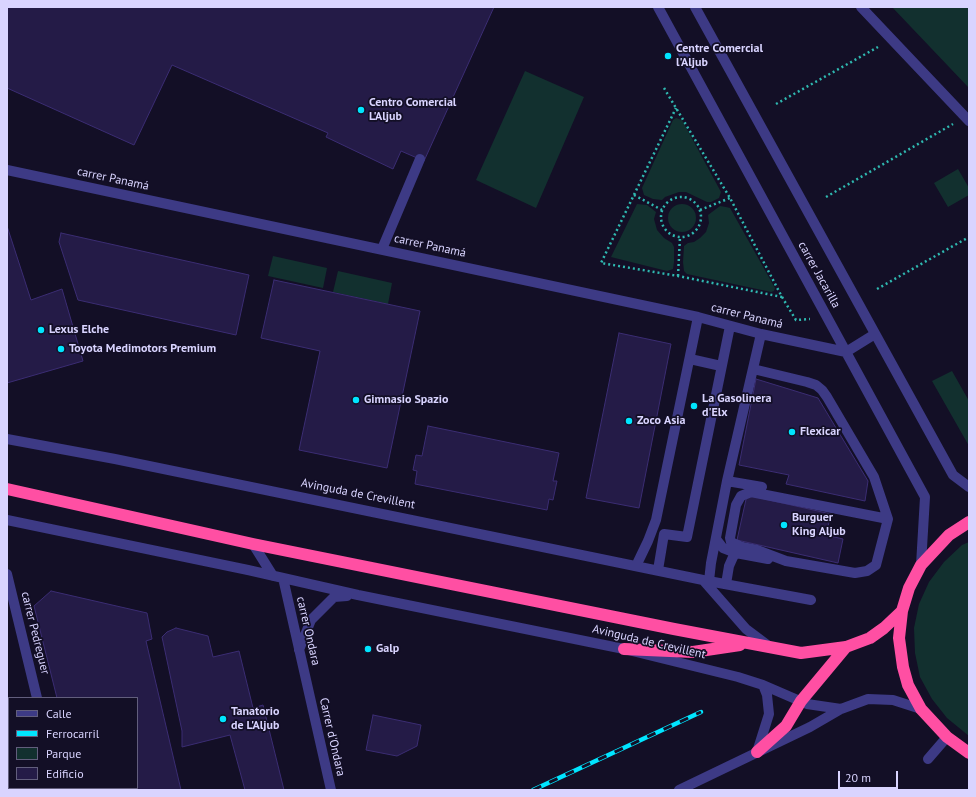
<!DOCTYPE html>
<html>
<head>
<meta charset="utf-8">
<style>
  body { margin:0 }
  #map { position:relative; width:976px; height:797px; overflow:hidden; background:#130f26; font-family:"PT Sans",sans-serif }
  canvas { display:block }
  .frame { position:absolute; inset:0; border:8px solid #d9d4ff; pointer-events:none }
  .legend { position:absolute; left:8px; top:697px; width:130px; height:92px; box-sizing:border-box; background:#130f26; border:1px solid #625e7d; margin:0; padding:5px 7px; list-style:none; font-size:12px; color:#d9d4ff }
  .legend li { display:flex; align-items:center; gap:8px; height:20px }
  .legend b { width:20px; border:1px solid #625e7d }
  .scale { position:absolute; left:838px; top:771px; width:60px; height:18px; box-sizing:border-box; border:2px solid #d9d4ff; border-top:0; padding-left:5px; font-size:12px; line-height:14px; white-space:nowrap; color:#d9d4ff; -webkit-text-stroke:3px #130f26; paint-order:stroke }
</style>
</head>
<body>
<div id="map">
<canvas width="976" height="797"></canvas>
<div class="frame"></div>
<ul class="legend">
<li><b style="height:5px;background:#3d3a85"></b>Calle</li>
<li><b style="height:5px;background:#00e5ff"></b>Ferrocarril</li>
<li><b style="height:11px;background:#12302f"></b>Parque</li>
<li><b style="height:11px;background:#241b47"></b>Edificio</li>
</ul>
<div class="scale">20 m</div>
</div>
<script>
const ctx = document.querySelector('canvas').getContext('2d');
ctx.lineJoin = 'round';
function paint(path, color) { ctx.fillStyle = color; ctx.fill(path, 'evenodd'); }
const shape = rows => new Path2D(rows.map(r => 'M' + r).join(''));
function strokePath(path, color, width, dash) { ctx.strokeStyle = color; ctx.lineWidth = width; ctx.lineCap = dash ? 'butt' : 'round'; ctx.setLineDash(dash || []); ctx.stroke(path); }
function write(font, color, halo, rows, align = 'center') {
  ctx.font = font + ' "PT Sans",sans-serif'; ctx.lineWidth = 3.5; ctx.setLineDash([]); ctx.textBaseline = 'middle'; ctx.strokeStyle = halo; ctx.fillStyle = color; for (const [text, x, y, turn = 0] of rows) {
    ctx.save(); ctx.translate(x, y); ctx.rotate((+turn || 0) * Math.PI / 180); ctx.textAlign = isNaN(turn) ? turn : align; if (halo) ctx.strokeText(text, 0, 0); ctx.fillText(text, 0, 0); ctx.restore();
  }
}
const green = shape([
  [892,7,969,7,969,88],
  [525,71,584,97,536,208,476,180],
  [676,118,682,120,721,192,719,198,711,202,707,202,686,192,679,192,665,197,662,200,653,199,644,195,642,188,673,120],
  [958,169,969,188,969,195,948,207,934,183],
  '668 218a14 14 0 1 1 28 0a14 14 0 1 1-28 0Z',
  [637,204,647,205,656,212,654,219,657,230,664,238,672,243,674,247,674,262,673,269,667,271,611,257],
  [720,206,726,207,730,208,775,288,774,291,771,292,687,274,684,271,683,262,684,246,688,243,694,242,700,238,706,232,709,223,708,215],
  [273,256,327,268,323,288,268,276],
  [338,271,392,283,388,304,333,292],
  [952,371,969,401,969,446,932,381],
  [969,542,969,736,947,718,932,699,920,677,915,653,914,628,919,604,929,582,944,562,962,545]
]);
const building = shape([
  [7,7,494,7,424,161,401,151,393,169,326,137,328,133,172,65,134,145,7,88,7,7],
  [7,226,31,300,62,289,83,361,7,383,7,226],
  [61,233,249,275,236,335,78,300,59,242,61,233],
  [274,280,420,311,387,468,299,450,320,351,261,338,274,280],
  [619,333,671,344,639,508,586,498,619,333],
  [756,379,818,398,868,481,865,501,786,484,789,475,739,465,756,379],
  [428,426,559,453,553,481,557,481,553,500,549,499,547,510,415,484,417,471,413,470,416,455,422,456,428,426],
  [747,495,831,514,826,535,843,539,838,563,737,540,747,495],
  [51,591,147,613,152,639,146,641,181,790,80,790,80,788,137,788,137,698,57,698,34,606,51,591],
  [176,628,208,636,213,657,239,651,253,708,263,705,284,790,245,790,230,735,182,747,182,731,162,637,167,632,176,628],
  [373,715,421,725,417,746,397,756,366,750,373,715]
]);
const path = shape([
  [664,88,730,198,782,297,678,276,601,263,676,108],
  [776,104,878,47],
  [634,195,662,210],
  '661 217a20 20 0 1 1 40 0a20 20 0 1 1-40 0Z',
  [826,197,953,124],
  [700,210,730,198],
  [678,276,680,237],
  [877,289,969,237],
  [782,297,796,320,810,319]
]);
const minor = shape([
  [658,7,925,497,921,565],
  [695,7,953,475,969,487],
  [861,7,969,121],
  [7,170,698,317,761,334,846,352],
  [382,249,420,159],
  [761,334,727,481,762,487],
  [846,352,875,334],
  [690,359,721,366],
  [753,369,807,382,816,385,822,390,827,397,874,477,888,519,876,565,867,571,855,573,786,561,757,550,742,547,731,542,730,538,736,505,741,496,751,492,888,519],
  [7,439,115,459,703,580,746,629,770,647],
  [7,520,248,570,358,595,624,649,738,677,763,685,807,704,841,709,868,699,893,700,921,709],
  [716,539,723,548,736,553],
  [253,544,273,576],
  [636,566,648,541,656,520,698,317],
  [658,570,664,534,687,537,730,326],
  [7,574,37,698],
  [283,578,331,790],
  [703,580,811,600],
  [709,581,711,563,727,481],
  [726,584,729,566,733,557,736,553,768,559],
  [299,650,311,620,334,597,347,596],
  [757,752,769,714,767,695,763,685],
  [928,759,947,737],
  [59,788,60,790],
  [679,790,810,727,841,709]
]);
const highway = shape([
  [7,489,253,544,674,629,801,653,846,647,870,638,884,628,902,611],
  [969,522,949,535,921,565,909,588,902,611,899,638,903,667,908,685,921,709,947,737,969,753],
  [624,649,693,652,740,645],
  [757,752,786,726,801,701,846,647]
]);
const rail = shape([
  [533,790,701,712]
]);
const markers = [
  [668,56,4,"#00e5ff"],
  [361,110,4,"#00e5ff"],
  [41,330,4,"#00e5ff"],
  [61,349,4,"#00e5ff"],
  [356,400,4,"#00e5ff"],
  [694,406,4,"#00e5ff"],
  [629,421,4,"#00e5ff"],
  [792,432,4,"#00e5ff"],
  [784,525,4,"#00e5ff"],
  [368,649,4,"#00e5ff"],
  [223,719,4,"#00e5ff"]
];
const poiNames = [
  ["Centre Comercial",676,49],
  ["l'Aljub",676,63],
  ["Centro Comercial",369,103],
  ["L'Aljub",369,117],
  ["Lexus Elche",49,330],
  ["Toyota Medimotors Premium",69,349],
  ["La Gasolinera",702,399],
  ["d'Elx",702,413],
  ["Gimnasio Spazio",364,400],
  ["Zoco Asia",637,421],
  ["Flexicar",800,432],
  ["Burguer",792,518],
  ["King Aljub",792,532],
  ["Galp",376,649],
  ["Tanatorio",231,712],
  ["de L'Aljub",231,726]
];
const streetNames = [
  ["carrer Panamá",113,179,12],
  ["carrer Panamá",430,246,12],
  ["carrer Jacarilla",819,275,61],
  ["carrer Panamá",747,316,14],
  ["Avinguda de Crevillent",358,494,11],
  ["carrer Ondara",308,631,77],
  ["carrer Pedreguer",35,633,76],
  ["Avinguda de Crevillent",649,642,13],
  ["Carrer d'Ondara",332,737,77]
];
paint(green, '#12302f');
paint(building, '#241b47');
strokePath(building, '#3b2d73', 1);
strokePath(path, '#2fb8b0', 2.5, [2, 3]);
strokePath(minor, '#3d3a85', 10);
strokePath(highway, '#ff4fa3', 12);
strokePath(rail, '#00e5ff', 4.5);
strokePath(rail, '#130f26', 3, [9]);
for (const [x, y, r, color] of markers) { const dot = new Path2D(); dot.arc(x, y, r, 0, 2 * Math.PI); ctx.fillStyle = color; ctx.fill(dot); strokePath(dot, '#130f26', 1.5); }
write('bold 12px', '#d9d4ff', '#130f26', poiNames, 'left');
write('12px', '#d9d4ff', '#130f26', streetNames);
</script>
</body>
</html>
